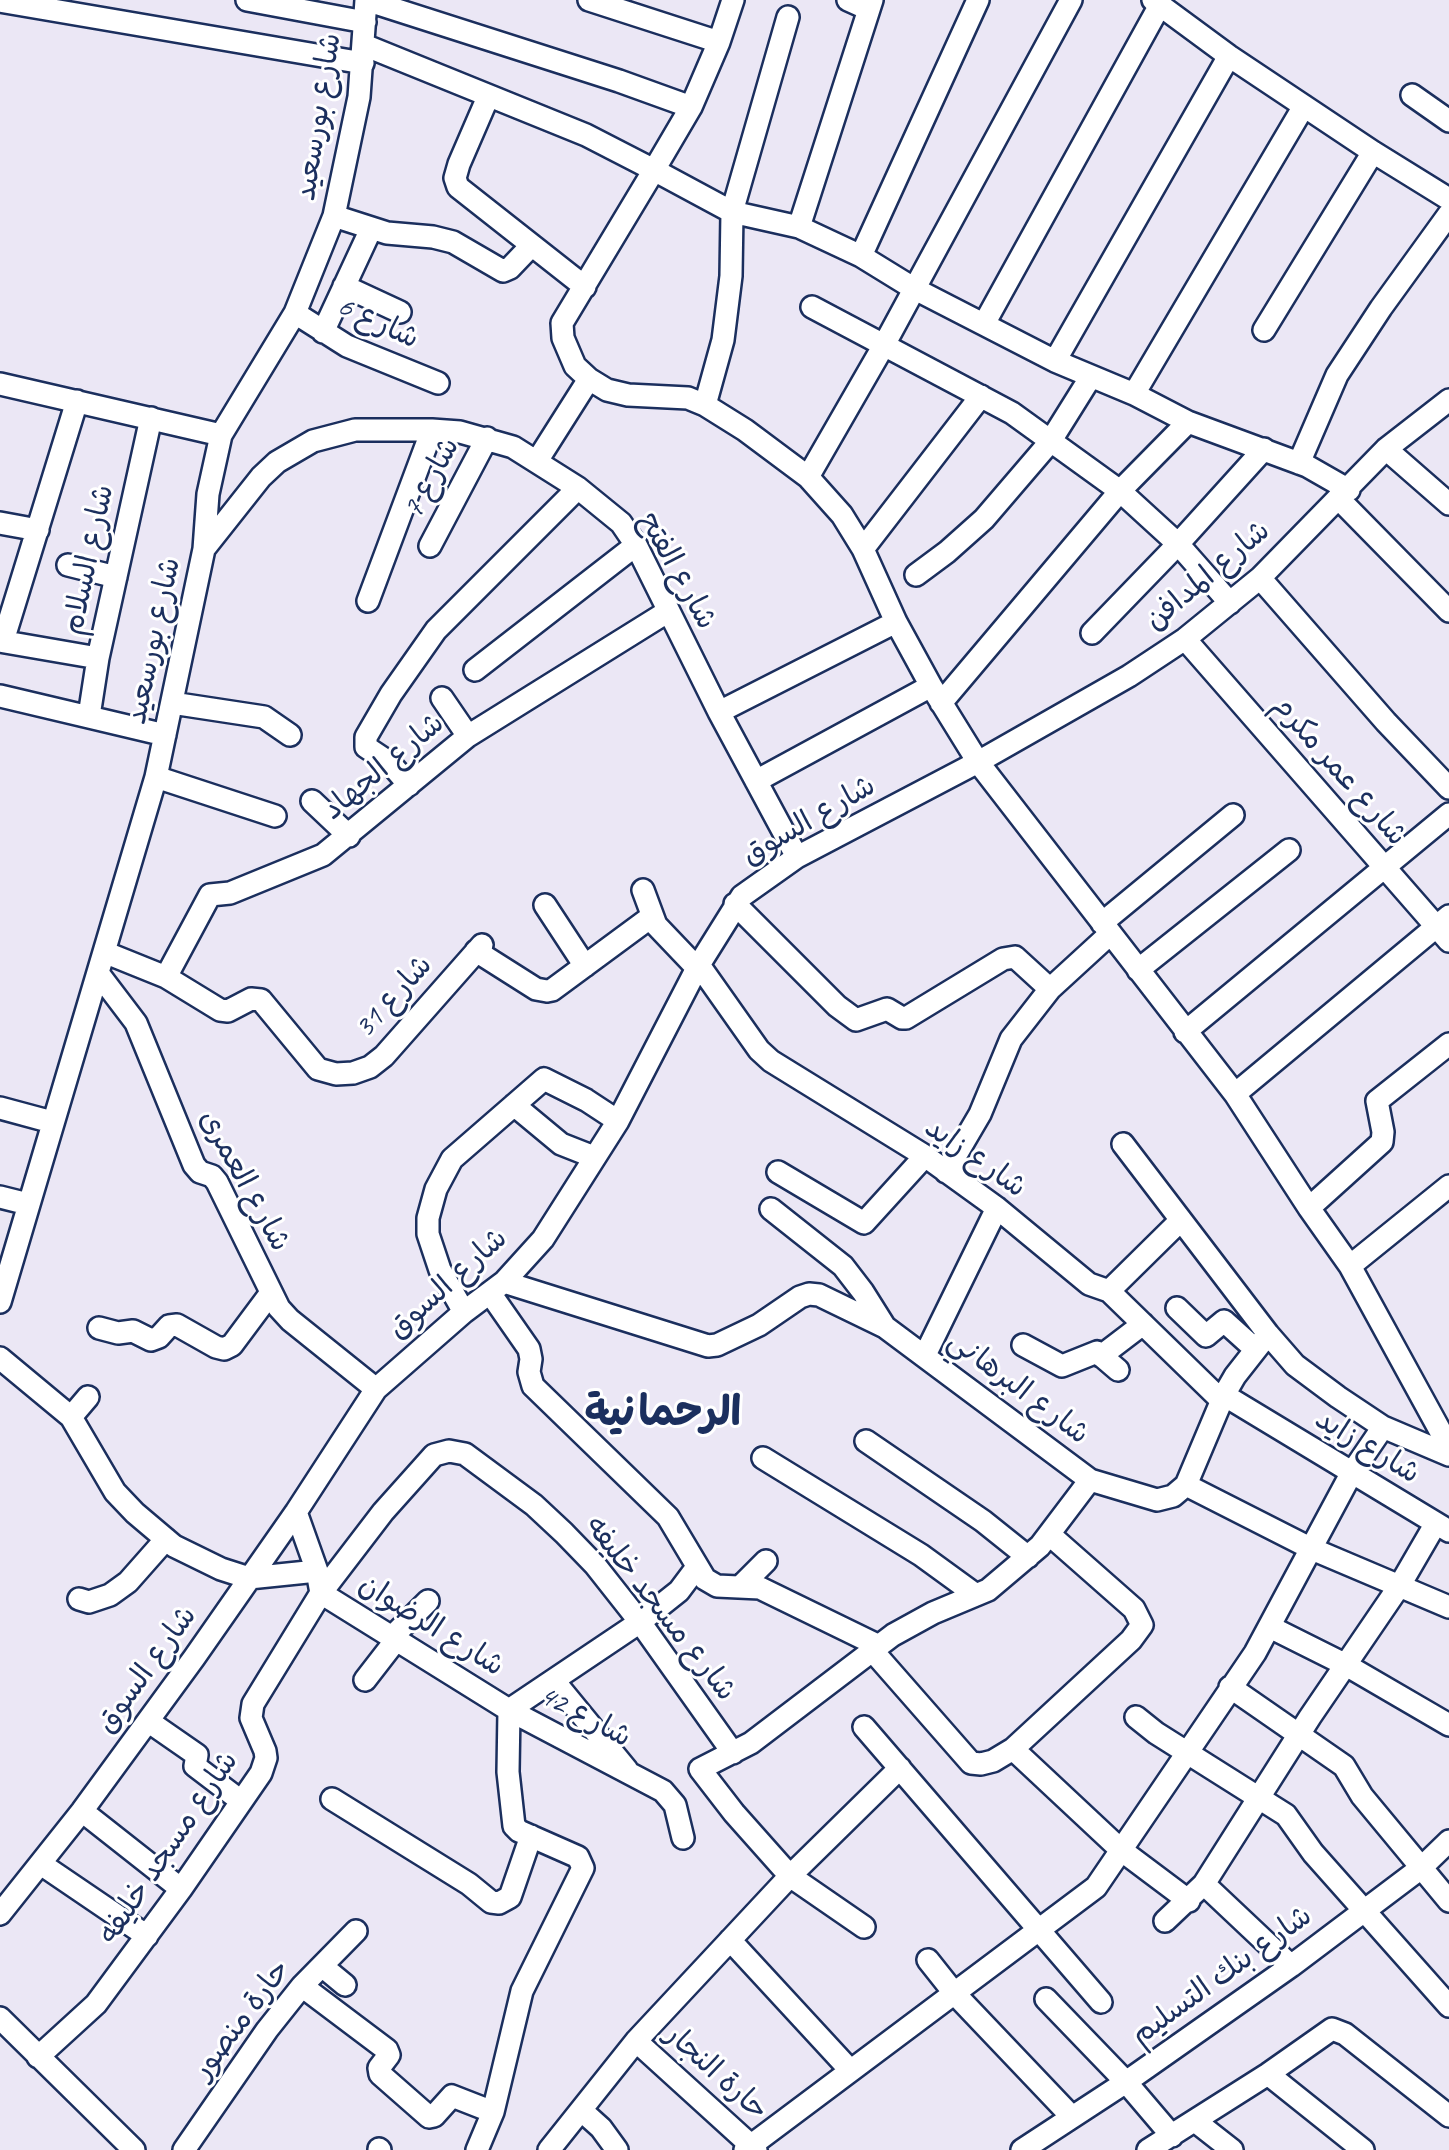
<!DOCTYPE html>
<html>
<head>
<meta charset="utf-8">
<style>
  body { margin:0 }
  canvas { display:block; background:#ebe7f5 }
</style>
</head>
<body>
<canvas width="1449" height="2150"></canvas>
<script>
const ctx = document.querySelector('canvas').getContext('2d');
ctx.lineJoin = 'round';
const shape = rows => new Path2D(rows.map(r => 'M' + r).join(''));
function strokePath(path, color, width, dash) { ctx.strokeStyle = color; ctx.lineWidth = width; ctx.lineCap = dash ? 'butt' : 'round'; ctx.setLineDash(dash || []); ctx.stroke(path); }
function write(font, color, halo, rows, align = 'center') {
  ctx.font = font + ' Caveat,"Playpen Sans Arabic",sans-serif'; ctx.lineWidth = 6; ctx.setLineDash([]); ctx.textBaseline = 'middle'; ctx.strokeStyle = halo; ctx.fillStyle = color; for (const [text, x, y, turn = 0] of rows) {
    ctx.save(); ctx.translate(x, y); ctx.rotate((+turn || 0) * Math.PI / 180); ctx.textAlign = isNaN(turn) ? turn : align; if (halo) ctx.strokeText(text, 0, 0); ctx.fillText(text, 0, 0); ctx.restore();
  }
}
const minor = shape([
  [247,0,365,22],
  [366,0,619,81,691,107],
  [589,0,719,42],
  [733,0,719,42,691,107,654,170,732,212,799,227,861,256,913,288,1055,361,1134,394,1188,422,1307,466,1349,490],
  [848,0,868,9],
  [1153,0,1229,56,1373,152,1449,199],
  [0,1,363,63],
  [364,45,586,135,654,170,562,323,563,338,575,366,589,379,607,390,628,395,688,398,705,405,745,430,808,477,842,515,863,549,896,622,931,686,978,762,1235,1094,1309,1208,1350,1266,1449,1447],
  [1412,95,1449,121],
  [488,97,459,164,455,178,458,187,585,287],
  [334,216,387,233,433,237,453,242,503,271,510,268,531,246],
  [799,227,872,0],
  [861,256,978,0],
  [344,286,400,312],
  [812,307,1012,413,1120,491,1178,544,1230,603],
  [295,313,347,346,438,383],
  [984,324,1160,5],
  [1264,330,1373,152],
  [323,332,371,229],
  [1055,361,1229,56],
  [0,384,221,435],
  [1134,394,1304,106],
  [705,405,723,340,731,276,732,212,788,17],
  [1386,449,1449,504],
  [537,461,589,379],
  [1299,463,1337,375,1381,308,1449,214],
  [808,477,884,345,1071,0],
  [1339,499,1449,611],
  [0,523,38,530],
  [430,546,487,438],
  [204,549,261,477,277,462,313,441,355,430,432,430,460,432,513,447,578,488,621,523,636,545,719,712,797,857],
  [863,549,981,396],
  [68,565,116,577],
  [916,575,947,552,984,519,1050,442,1090,378],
  [1260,578,1386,722,1449,788],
  [368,601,432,430],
  [1092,633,1178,544,1264,449],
  [1185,639,1449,941],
  [0,641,98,658],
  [3,641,77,401],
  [475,670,636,545],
  [0,696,165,735],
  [442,698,468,736],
  [172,703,264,717,290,735],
  [941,703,1120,491,1188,422],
  [719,712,896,622],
  [89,716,98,658,151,418],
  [156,777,275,816],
  [756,781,931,686],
  [409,785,390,763,366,747,366,737,391,694,436,630,578,488],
  [312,801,349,836],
  [643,890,656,925,697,968],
  [735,904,837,1006,856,1020,887,1009,902,1018,906,1018,1003,959,1015,957,1050,989],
  [545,905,585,966],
  [1102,923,1233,815],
  [476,951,536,989,547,991,552,990,651,917],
  [104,952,166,977,220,1010,228,1011,251,999,261,1000,318,1069,336,1074,353,1073,370,1067,384,1056,482,945],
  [699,965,759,1050,771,1061,925,1156,997,1208,1089,1284,1109,1291,1221,1400],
  [1138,970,1289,850],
  [98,973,136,1023,194,1165,200,1172,212,1176,217,1182,279,1308,290,1320,376,1389],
  [166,977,210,895,230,893,323,855,468,736,667,612],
  [1185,1032,1449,814],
  [1235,1094,1449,916],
  [514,1105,561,1144,594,1157],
  [0,1108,52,1122],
  [1123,1144,1268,1334],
  [778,1172,864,1223,925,1156],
  [946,1172,980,1114,1011,1039,1050,989,1110,934],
  [0,1197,28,1204],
  [1309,1208,1382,1142,1383,1132,1377,1101,1449,1044],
  [771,1209,843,1266,863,1292,885,1327],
  [1350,1266,1449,1186],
  [504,1282,708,1346,717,1345,759,1325,800,1297,809,1294,819,1295,885,1327,1090,1480,1157,1500,1173,1496,1186,1485,1224,1395,1235,1376,1268,1334,1295,1365,1338,1397,1383,1427,1449,1455],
  [1109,1291,1180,1221],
  [490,1293,529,1349,531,1359,529,1372,533,1386,668,1517,705,1579,717,1586,760,1588,877,1645],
  [0,1302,156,777,204,549,208,494,221,435,295,313,334,216,359,97,366,0],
  [1177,1308,1206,1336,1224,1321,1255,1349],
  [464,1312,440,1270,428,1234,428,1218,436,1189,452,1159,544,1079,586,1100,618,1121],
  [99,1328,118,1333,133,1331,151,1340,159,1337,169,1326,177,1325,216,1347,224,1349,232,1345,270,1294],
  [1023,1345,1062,1366,1097,1352,1118,1370],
  [925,1355,997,1208],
  [1101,1356,1143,1324],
  [0,1358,71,1417,115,1492,135,1513,174,1546,221,1569,249,1578,317,1571],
  [1224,1395,1449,1531],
  [71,1417,88,1397],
  [866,1441,983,1521,1028,1557],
  [763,1458,921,1555,976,1595],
  [1186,1485,1312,1549,1449,1607],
  [296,1512,317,1571,321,1593,509,1710,663,1791,675,1805,683,1838],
  [741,1586,766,1561],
  [79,1599,89,1602,110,1595,128,1582,166,1539],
  [1270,1627,1346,1665,1449,1725],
  [392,1637,428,1601],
  [871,1649,971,1763,981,1764,993,1761,1013,1749,1121,1850,1189,1901],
  [365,1680,396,1640],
  [554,1681,627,1770],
  [1230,1687,1344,1766,1362,1796,1449,1901],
  [509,1710,640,1622,679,1591,697,1567],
  [1136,1717,1156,1733,1286,1815,1313,1853,1449,2006],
  [148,1721,197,1755,195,1766,241,1801],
  [864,1727,1101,2002],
  [1013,1749,1131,1640,1142,1625,1134,1609,1050,1535],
  [332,1799,469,1884,491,1902,499,1903,510,1897,531,1836],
  [82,1811,181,1889],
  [41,1864,147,1936],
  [1204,1884,1291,1966],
  [0,1914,82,1811,194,1658,296,1512,376,1389,464,1312,504,1282,543,1239,618,1121,697,968,742,896,797,857,978,762,1129,676,1185,639,1260,578,1386,449,1449,400],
  [1165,1921,1204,1884,1310,1717,1400,1585,1436,1523],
  [864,1927,790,1876,734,1813,700,1769,751,1743,893,1635,933,1613,988,1590,1040,1546,1090,1480],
  [730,1940,850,2070],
  [928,1960,955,1994,1072,2117],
  [322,1966,345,1985],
  [302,1986,387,2050,389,2055,379,2068,380,2074,429,2117,434,2116,452,2096,493,2112],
  [1046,1999,1126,2082,1172,2136],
  [0,2018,134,2150],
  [636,2041,756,2150],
  [38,2057,96,2004,181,1889,261,1773,266,1758,265,1751,251,1718,253,1704,321,1593,383,1512,434,1455,449,1451,465,1454,534,1505,564,1533,595,1565,640,1622,733,1753],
  [1268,2074,1363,2150],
  [581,2110,601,2128,617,2150],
  [1195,2121,1232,2150],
  [379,2149,380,2150],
  [184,2150,267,2030,302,1986,356,1931],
  [477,2150,493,2112,522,1991,583,1868,578,1857,519,1831,514,1826,508,1772,509,1710],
  [549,2150,636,2041,790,1876,900,1768],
  [745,2150,1096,1887,1255,1653,1351,1474,1383,1427],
  [1022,2150,1126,2082,1291,1966,1421,1868,1449,1841],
  [1148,2150,1268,2074,1332,2029,1345,2034,1449,2116]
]);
const streetNames = [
  ["شارع بورسعيد",319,117,-81],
  ["شارع 6",378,323,25],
  ["شارع 7",432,478,-62],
  ["شارع السلام",89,560,-78],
  ["شارع الفتح",677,571,61],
  ["شارع المدافن",1208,576,-40],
  ["شارع بورسعيد",154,641,-78],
  ["شارع الجهاد",384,767,-40],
  ["شارع عمر مكرم",1339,771,49],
  ["شارع السوق",809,821,-30],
  ["شارع 31",394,997,-48],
  ["شارع زايد",975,1158,35],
  ["شارع العمرى",244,1181,61],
  ["شارع السوق",448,1284,-42],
  ["شارع البرهاني",1018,1388,37],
  ["شارع زايد",1367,1447,31],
  ["شارع مسجد خليفه",660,1609,52],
  ["شارع الرضوان",431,1626,32],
  ["شارع السوق",147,1670,-54],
  ["شارع 42",585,1717,28],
  ["شارع مسجد خليفه",169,1848,-56],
  ["شارع بنك التسليم",1222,1976,-36],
  ["حارة منصور",242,2020,-53],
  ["حارة النجار",716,2073,42]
];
const townNames = [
  ["الرحمانية",663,1414]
];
strokePath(minor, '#1b2f5e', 26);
strokePath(minor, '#fff', 21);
write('30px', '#1b2f5e', '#fff', streetNames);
write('bold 42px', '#1b2f5e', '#fff', townNames);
</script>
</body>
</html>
